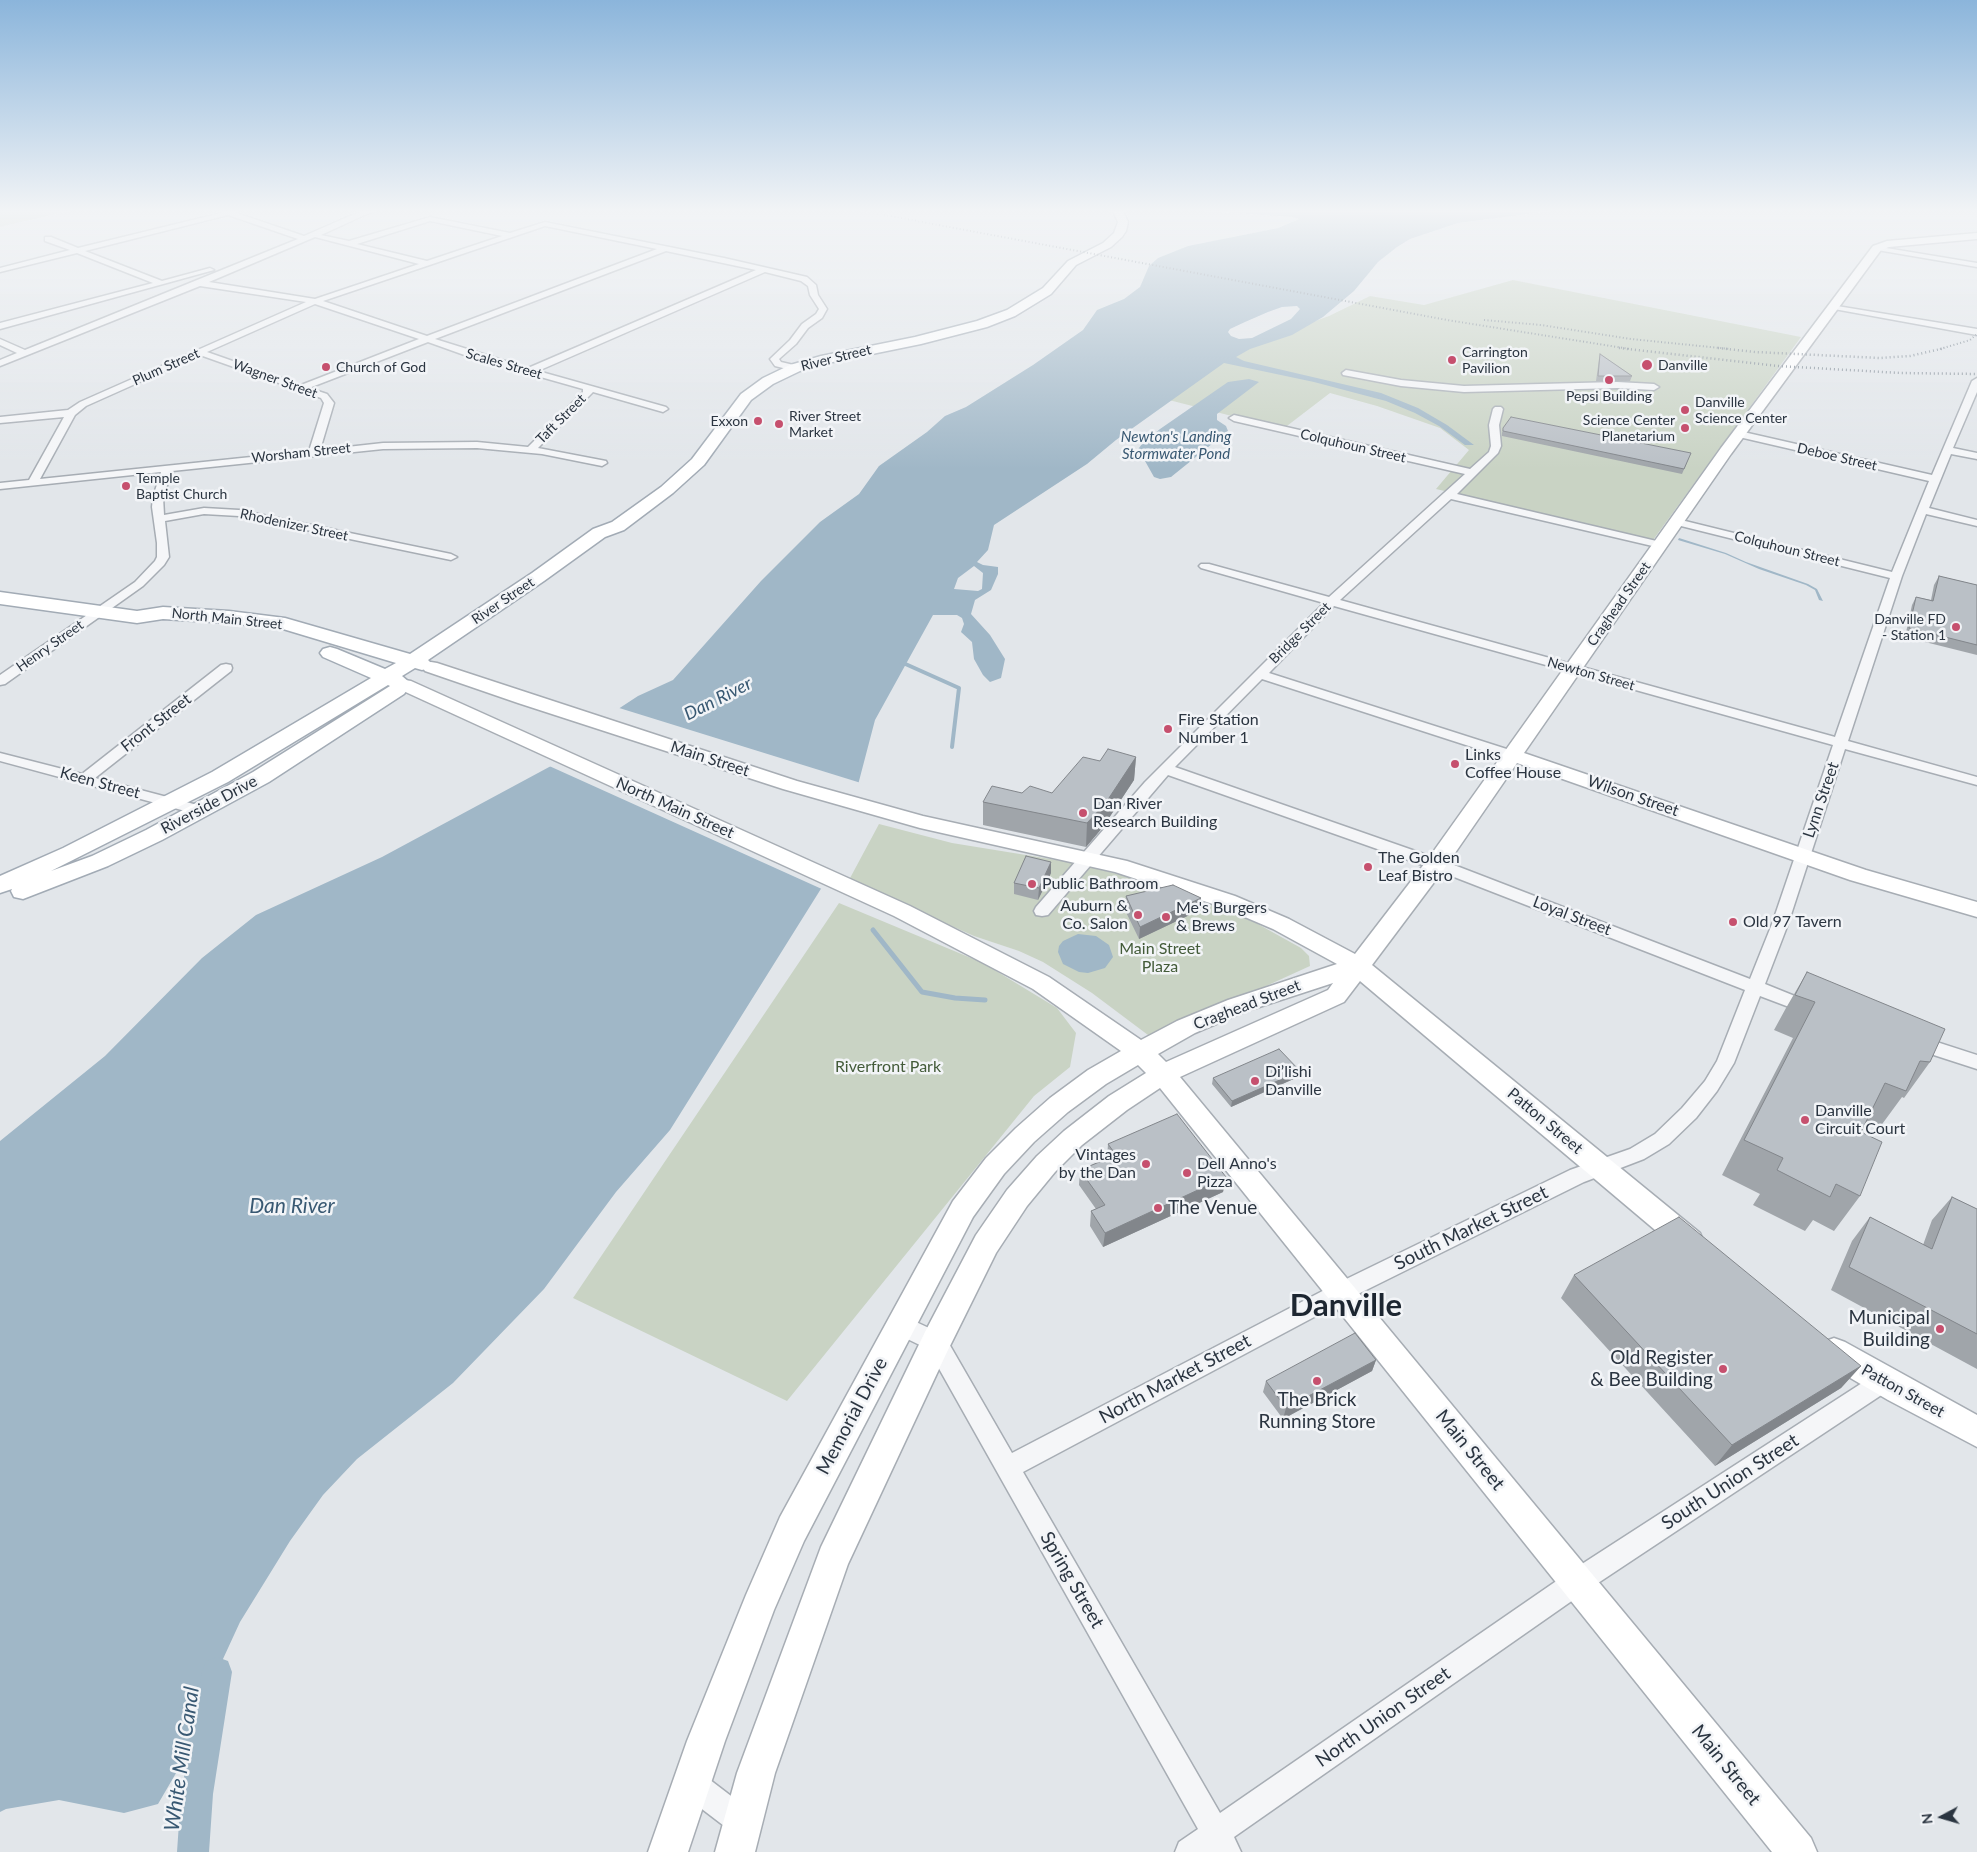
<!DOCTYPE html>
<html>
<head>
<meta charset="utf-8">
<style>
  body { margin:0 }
  #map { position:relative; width:1977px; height:1852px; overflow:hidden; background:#e2e6ea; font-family:Lato,sans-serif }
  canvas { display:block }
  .north { position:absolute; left:1917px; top:1792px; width:50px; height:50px; -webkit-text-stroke:4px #f2f4f7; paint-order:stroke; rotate:264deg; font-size:14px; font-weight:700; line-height:20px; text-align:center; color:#2b3541 }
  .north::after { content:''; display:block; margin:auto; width:18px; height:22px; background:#2b3541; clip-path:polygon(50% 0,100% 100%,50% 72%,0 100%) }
</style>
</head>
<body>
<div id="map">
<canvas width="1977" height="1852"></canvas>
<div class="north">N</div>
</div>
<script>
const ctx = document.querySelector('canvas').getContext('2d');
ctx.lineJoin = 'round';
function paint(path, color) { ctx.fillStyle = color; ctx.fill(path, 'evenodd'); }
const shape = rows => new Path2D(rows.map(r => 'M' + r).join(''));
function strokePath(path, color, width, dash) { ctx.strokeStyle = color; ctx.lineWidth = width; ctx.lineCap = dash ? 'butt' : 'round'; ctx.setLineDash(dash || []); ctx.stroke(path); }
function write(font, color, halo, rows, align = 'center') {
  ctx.font = font + ' Lato,sans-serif'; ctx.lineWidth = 5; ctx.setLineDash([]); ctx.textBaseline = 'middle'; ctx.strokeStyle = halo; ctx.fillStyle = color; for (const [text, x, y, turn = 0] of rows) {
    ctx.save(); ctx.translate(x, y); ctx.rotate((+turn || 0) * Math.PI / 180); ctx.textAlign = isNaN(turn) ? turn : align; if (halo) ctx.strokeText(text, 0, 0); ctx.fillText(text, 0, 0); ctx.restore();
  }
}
const green = shape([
  [0,209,78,209,0,227],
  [1513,280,1801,337,1653,540,1436,489,1469,450,1440,428,1377,406,1330,393,1283,429,1157,397,1269,338,1329,316,1370,296,1424,305],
  [879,824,952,843,1069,862,1162,885,1256,923,1301,948,1309,956,1310,966,1152,1038,1092,993,1043,962,1019,951,974,936,849,880],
  [839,903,983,963,1057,1008,1076,1033,1070,1067,1034,1096,787,1401,573,1298]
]);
const water = shape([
  [1175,209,1566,209,1458,223,1410,239,1397,247,1378,262,1354,291,1323,317,1292,335,1250,349,1236,357,1244,361,1381,393,1418,408,1447,425,1474,445,1465,445,1439,426,1415,413,1386,401,1314,382,1224,363,1116,440,1087,464,994,525,988,550,977,562,983,565,998,567,998,574,991,590,975,600,971,614,990,635,1005,659,1001,678,990,682,983,675,974,659,972,642,961,632,964,624,962,618,957,615,933,615,875,720,848,823,844,852,670,1130,616,1192,544,1289,453,1383,357,1459,323,1495,290,1541,240,1622,217,1672,186,1756,158,1804,124,1813,59,1800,6,1809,0,1812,0,1141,105,1056,202,958,256,915,382,857,551,766,583,732,638,696,673,680,761,581,820,522,859,494,879,466,927,432,945,416,966,407,1033,365,1083,330,1097,310,1124,299,1140,287,1149,266,1158,258,1188,246,1278,228,1299,219,1293,217],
  [1297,306,1300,309,1291,319,1252,338,1239,339,1231,336,1228,332,1230,329,1245,322,1268,312,1282,307],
  [974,566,983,573,982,589,978,591,954,589,958,578],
  [1249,379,1259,382,1217,414,1217,420,1226,426,1228,431,1171,477,1160,479,1154,477,1145,461,1136,452,1142,444,1160,429,1228,382],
  [1679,538,1726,553,1746,562,1808,584,1817,589,1823,601,1819,600,1815,590,1806,585,1759,569,1725,554,1678,540],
  [1078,934,1096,936,1109,945,1113,957,1105,968,1088,973,1079,972,1063,964,1058,952,1059,946,1063,941]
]);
const pier = shape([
  [616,707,861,783,850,824,847,853,824,890,547,765,582,730]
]);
const streamFar1 = shape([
  [901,662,959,688,952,747]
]);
const stream = shape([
  [873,930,922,992,955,998,985,1000]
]);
const canal = shape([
  [217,1657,228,1661,232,1672,213,1794,209,1852,177,1852,181,1794,202,1672,206,1661,217,1657]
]);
const street = shape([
  [217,209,225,209,304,236,345,218,368,209,378,209,321,235,349,241,430,217,510,233,545,222,724,258,807,277,816,285,818,295,827,309,822,318,808,328,796,344,779,359,781,362,798,366,798,370,795,371,775,366,770,359,790,340,802,324,816,314,819,309,810,295,808,286,801,281,765,272,538,371,666,407,668,409,663,412,593,392,538,448,606,461,607,463,602,466,542,454,477,448,383,449,172,471,163,497,164,515,204,508,239,510,451,554,457,557,451,560,239,516,204,514,165,521,169,557,164,565,143,586,5,684,0,685,0,675,135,582,155,561,157,557,157,543,152,507,153,497,161,472,0,489,0,483,29,480,64,417,0,423,0,417,68,410,80,402,306,302,200,286,0,366,0,360,17,353,0,345,0,339,25,350,298,239,228,215,85,251,162,281,210,268,214,270,0,329,0,323,153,283,77,253,0,272,0,268,70,250,45,241,45,237,51,237,78,248,221,213,217,209],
  [430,221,502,236,427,261,357,244,430,221],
  [545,226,657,249,427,336,323,301,545,226],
  [315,237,419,264,315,299,209,282,315,237],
  [666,251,756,270,528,368,435,339,666,251],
  [315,304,419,339,301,385,207,352,315,304],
  [428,342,470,357,583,389,583,392,528,447,477,442,383,443,320,450,334,403,327,394,309,388,428,342],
  [200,355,321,398,324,403,309,451,40,479,75,415,86,406,200,355],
  [1874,246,1977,263,1977,267,1877,250,1874,250,1874,246],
  [1831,305,1977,329,1977,335,1834,309,1831,309,1831,305],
  [1346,370,1401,380,1464,386,1617,382,1654,384,1659,387,1654,390,1617,388,1464,392,1401,386,1343,375,1342,373,1346,370],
  [1977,378,1977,392,1953,448,1977,453,1977,459,1951,454,1929,508,1977,520,1977,526,1926,514,1902,576,1848,741,1977,777,1977,785,1845,749,1788,924,1765,984,1817,1005,1820,1009,1817,1013,1811,1015,1805,1013,1760,996,1734,1063,1717,1091,1696,1118,1669,1144,1644,1159,1584,1182,1348,1299,1023,1472,1220,1813,1568,1573,1876,1374,1884,1371,1892,1374,1895,1381,1892,1388,1586,1591,1234,1837,1241,1852,1175,1852,1179,1842,1198,1829,928,1349,893,1332,890,1325,893,1318,901,1315,944,1335,1012,1453,1334,1285,1570,1170,1630,1149,1655,1134,1682,1108,1705,1081,1717,1061,1745,990,1431,868,1168,775,1048,915,1042,916,1036,915,1034,911,1036,907,1145,782,1324,603,1201,568,1199,566,1201,564,1209,564,1329,597,1465,474,1234,421,1229,418,1234,415,1470,469,1489,452,1491,446,1489,425,1493,409,1495,407,1501,407,1503,409,1499,425,1501,446,1498,453,1457,494,1665,543,1667,545,1665,547,1661,548,1451,499,1340,600,1835,737,1890,578,1673,524,1672,522,1677,519,1892,572,1929,481,1739,437,1734,434,1739,431,1932,475,1972,381,1977,378],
  [1334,606,1833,745,1772,924,1750,979,1441,860,1175,767,1262,679,1506,758,1516,758,1518,755,1516,752,1269,673,1334,606],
  [226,664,231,665,232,668,231,671,95,778,205,807,207,810,205,813,200,815,0,761,0,753,82,774,221,665,226,664],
  [1915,1035,1977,1055,1977,1069,1909,1047,1906,1042,1909,1037,1915,1035],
  [691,1769,701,1773,752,1812,756,1822,752,1832,742,1836,732,1832,681,1793,677,1783,681,1773,691,1769]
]);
const secondary = shape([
  [1977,233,1977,239,1889,247,1881,250,1731,454,1524,753,1866,870,1977,902,1977,917,1850,880,1517,763,1444,869,1372,965,1700,1233,1704,1242,1700,1251,1690,1254,1680,1251,1360,981,1344,1002,1180,1077,1811,1838,1817,1852,1772,1852,1160,1088,1127,1110,1082,1145,1055,1172,1027,1206,996,1253,947,1352,848,1564,775,1773,755,1852,715,1852,737,1773,821,1547,925,1332,976,1235,1007,1190,1037,1156,1064,1131,1109,1096,1146,1073,1138,1065,1106,1084,1068,1112,1034,1142,1004,1174,973,1217,804,1541,774,1610,725,1741,688,1852,648,1852,687,1741,746,1595,780,1517,953,1201,986,1158,1016,1128,1050,1098,1088,1070,1121,1051,1033,989,894,916,399,689,396,685,399,681,405,680,411,681,910,906,1049,977,1141,1040,1177,1021,1228,1000,1337,964,1273,929,1219,906,1115,872,920,828,783,789,518,703,425,671,422,667,425,663,431,662,437,663,797,781,923,816,1127,861,1235,896,1289,919,1355,954,1428,859,1721,448,1873,246,1887,241,1977,233],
  [1333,983,1328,990,1166,1062,1158,1054,1195,1033,1244,1012,1333,983],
  [1834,1338,1845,1342,1977,1415,1977,1447,1888,1400,1823,1362,1819,1352,1823,1342,1834,1338]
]);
const primary = shape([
  [1112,209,1122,209,1128,222,1126,231,1122,237,1111,247,1076,265,1051,294,1015,316,987,327,921,344,828,363,800,371,773,384,751,400,704,465,673,493,624,530,605,537,544,581,428,660,432,664,429,668,422,670,415,668,402,676,409,682,405,687,407,690,404,694,269,782,162,840,108,866,23,899,14,897,11,891,12,889,0,893,0,876,63,848,212,772,371,678,323,657,320,653,323,649,330,647,337,649,385,669,396,663,283,629,229,623,163,619,137,623,0,604,0,592,137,611,163,607,229,611,285,618,410,654,532,573,593,529,612,522,661,487,692,459,741,394,763,378,790,365,821,356,915,337,977,321,1007,310,1043,288,1068,261,1103,243,1114,233,1118,222,1112,209],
  [388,685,390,686,253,772,146,830,92,856,51,871,228,782,388,685]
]);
const railFar1 = shape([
  [853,209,1447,320,1630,349],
  [1484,320,1541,325,1631,339,1730,349],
  [1940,349,1970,340,1977,334]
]);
const rail = shape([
  [1619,348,1778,366,1901,373,1977,374],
  [1718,348,1755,352,1880,358,1910,356,1945,348]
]);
const wall = shape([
  [1600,354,1632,376,1630,381,1596,381,1599,359],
  [1503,428,1691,453,1682,474,1502,436,1502,433],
  [1939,576,1977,585,1977,655,1905,637,1912,605,1916,597,1931,600,1934,585],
  [1136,757,1134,780,1103,827,1086,847,983,825,983,802,1022,793,1052,793,1100,761],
  [1051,862,1051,873,1038,900,1014,894,1014,883],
  [1126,896,1200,910,1139,939,1124,908],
  [1807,972,1930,1062,1904,1098,1902,1097,1880,1127,1867,1121,1861,1132,1860,1196,1834,1231,1813,1220,1805,1231,1753,1205,1760,1194,1722,1175,1793,1038,1774,1030,1786,1008],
  [1300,1071,1298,1077,1231,1107,1212,1084,1213,1078],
  [1108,1144,1226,1177,1223,1192,1103,1247,1090,1226,1091,1211,1096,1209,1079,1185,1080,1170,1107,1159],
  [1952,1197,1977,1209,1977,1369,1831,1290,1852,1241,1870,1217,1923,1245,1932,1220],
  [1574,1275,1861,1366,1841,1388,1715,1466,1561,1298],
  [1376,1360,1372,1371,1283,1419,1263,1392,1266,1381]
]);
const shadedWall = shape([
  [1136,757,1134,780,1103,827,1086,847,1087,823],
  [1051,862,1051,873,1038,900,1039,888],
  [1201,898,1200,910,1139,939,1140,927],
  [1300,1071,1298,1077,1231,1107,1232,1101],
  [1226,1177,1223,1192,1103,1247,1105,1233],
  [1376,1360,1372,1371,1283,1419,1286,1408],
  [1861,1366,1841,1388,1715,1466,1732,1445]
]);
const building = shape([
  [1600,354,1632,376,1598,376,1600,354],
  [1511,417,1691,453,1684,469,1503,431,1503,428,1511,417],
  [1939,576,1977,585,1977,645,1909,628,1916,597,1933,601,1939,576],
  [1108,749,1136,757,1105,804,1087,823,983,802,992,786,1022,793,1030,786,1052,793,1083,757,1100,761,1108,749],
  [1026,856,1051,862,1039,888,1014,883,1026,856],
  [1173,885,1201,898,1140,927,1126,896,1173,885],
  [1807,972,1945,1029,1930,1062,1920,1061,1906,1091,1885,1083,1861,1132,1882,1142,1860,1196,1836,1184,1830,1197,1777,1170,1783,1158,1744,1140,1815,1002,1795,995,1807,972],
  [1279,1049,1300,1071,1232,1101,1213,1078,1279,1049],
  [1177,1114,1226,1177,1105,1233,1091,1211,1105,1205,1080,1170,1116,1155,1108,1144,1177,1114],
  [1952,1197,1977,1209,1977,1334,1849,1267,1870,1217,1932,1249,1952,1197],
  [1679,1217,1861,1366,1732,1445,1574,1275,1679,1217],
  [1355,1333,1376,1360,1286,1408,1266,1381,1355,1333]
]);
const markers = [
  [1452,360,5,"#c6506e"],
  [1647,365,6,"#c6506e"],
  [326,367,5,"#c6506e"],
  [1609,380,5,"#c6506e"],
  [1685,410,5,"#c6506e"],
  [758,421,5,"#c6506e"],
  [779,424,5,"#c6506e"],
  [1685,428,5,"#c6506e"],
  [126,486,5,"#c6506e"],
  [1956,627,5,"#c6506e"],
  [1168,729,5,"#c6506e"],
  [1455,764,5,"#c6506e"],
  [1083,813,5,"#c6506e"],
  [1368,867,5,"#c6506e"],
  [1032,884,5,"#c6506e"],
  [1138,915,5,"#c6506e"],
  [1166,917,5,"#c6506e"],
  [1733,922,5,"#c6506e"],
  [1255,1081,5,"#c6506e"],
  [1805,1120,5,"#c6506e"],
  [1146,1164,5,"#c6506e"],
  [1187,1173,5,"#c6506e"],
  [1158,1208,5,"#c6506e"],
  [1940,1329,5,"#c6506e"],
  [1723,1369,5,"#c6506e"],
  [1317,1381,5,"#c6506e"]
];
const farPoinames = [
  ["Carrington",1462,352],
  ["Pavilion",1462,368],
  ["Danville",1658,365],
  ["Church of God",336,367],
  ["Pepsi Building",1609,396,"center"],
  ["Danville",1695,402],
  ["Science Center",1695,418],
  ["River Street",789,416],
  ["Market",789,432],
  ["Science Center",1675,420,"right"],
  ["Planetarium",1675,436,"right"],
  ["Exxon",748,421,"right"],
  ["Temple",136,478],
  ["Baptist Church",136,494],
  ["Danville FD",1946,619,"right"],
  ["- Station 1",1946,635,"right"]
];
const farStreetnames = [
  ["River Street",836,358,-14],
  ["Scales Street",504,364,16],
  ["Plum Street",166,367,-24],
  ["Wagner Street",275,379,20],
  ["Taft Street",561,419,-45],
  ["Colquhoun Street",1353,446,13],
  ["Worsham Street",301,453,-6],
  ["Deboe Street",1837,457,13],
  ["Rhodenizer Street",294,525,12],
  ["Colquhoun Street",1787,549,14],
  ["River Street",503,601,-34],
  ["Craghead Street",1619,604,-55],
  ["North Main Street",227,619,6],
  ["Bridge Street",1300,633,-45],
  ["Henry Street",50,646,-35],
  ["Newton Street",1591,674,16]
];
const farWaternames = [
  ["Newton's Landing",1176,437],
  ["Stormwater Pond",1176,454]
];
const poiNames = [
  ["Fire Station",1178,720],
  ["Number 1",1178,738],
  ["Links",1465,755],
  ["Coffee House",1465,773],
  ["Dan River",1093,804],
  ["Research Building",1093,822],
  ["The Golden",1378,858],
  ["Leaf Bistro",1378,876],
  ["Public Bathroom",1042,884],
  ["Auburn &",1128,906,"right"],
  ["Co. Salon",1128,924,"right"],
  ["Me's Burgers",1176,908],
  ["& Brews",1176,926],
  ["Old 97 Tavern",1743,922],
  ["Di’lishi",1265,1072],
  ["Danville",1265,1090],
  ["Danville",1815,1111],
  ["Circuit Court",1815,1129],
  ["Vintages",1136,1155,"right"],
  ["by the Dan",1136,1173,"right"],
  ["Dell Anno's",1197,1164],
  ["Pizza",1197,1182]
];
const streetNames = [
  ["Front Street",156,723,-38],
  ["Main Street",710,759,18],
  ["Keen Street",100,783,15],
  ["Wilson Street",1633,796,19],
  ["Lynn Street",1821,800,-71],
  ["Riverside Drive",209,805,-28],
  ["North Main Street",675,808,24],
  ["Loyal Street",1572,916,21],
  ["Craghead Street",1247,1005,-21],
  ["Patton Street",1545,1121,40],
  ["Patton Street",1903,1391,29]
];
const parkNames = [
  ["Main Street",1160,949],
  ["Plaza",1160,967],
  ["Riverfront Park",888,1067]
];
const waterNames = [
  ["Dan River",718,699,-27]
];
const nearPoinames = [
  ["The Venue",1168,1208,"left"],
  ["Municipal",1930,1318],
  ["Building",1930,1340],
  ["Old Register",1713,1358],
  ["& Bee Building",1713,1380],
  ["The Brick",1317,1400,"center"],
  ["Running Store",1317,1422,"center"]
];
const nearStreetnames = [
  ["South Market Street",1471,1228,-26],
  ["North Market Street",1175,1379,-28],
  ["Memorial Drive",852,1416,-62],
  ["Main Street",1470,1450,51],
  ["South Union Street",1730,1482,-33],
  ["Spring Street",1072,1580,60],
  ["North Union Street",1383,1717,-35],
  ["Main Street",1726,1765,51]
];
const nearWaternames = [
  ["Dan River",292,1206],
  ["White Mill Canal",182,1759,-82]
];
const nearTownnames = [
  ["Danville",1346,1306]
];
paint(green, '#c9d3c4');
paint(water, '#a0b7c7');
paint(pier, '#e2e6ea');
strokePath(streamFar1, '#a0b7c7', 4);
strokePath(stream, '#a0b7c7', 5);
paint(canal, '#a0b7c7');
strokePath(street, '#a7adb4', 3);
strokePath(secondary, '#a7adb4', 3);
strokePath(primary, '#a2abb5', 3);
paint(street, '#f5f6f8');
paint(secondary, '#fff');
paint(primary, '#fff');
strokePath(railFar1, '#7c8792', 2, [1, 2.5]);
strokePath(rail, '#7c8792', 2.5, [1, 3]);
paint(wall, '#a0a5aa');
paint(shadedWall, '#82868b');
paint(building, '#bac0c6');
strokePath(building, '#82868b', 1);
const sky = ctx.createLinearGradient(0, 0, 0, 469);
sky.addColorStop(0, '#8bb5db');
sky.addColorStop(0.45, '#f2f4f6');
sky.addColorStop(1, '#f2f4f600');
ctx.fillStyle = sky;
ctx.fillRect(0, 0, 1977, 469);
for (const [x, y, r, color] of markers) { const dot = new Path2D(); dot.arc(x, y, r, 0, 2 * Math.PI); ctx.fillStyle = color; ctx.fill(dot); strokePath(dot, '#f2f4f7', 2); }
write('14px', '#2b3541', '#f2f4f7', farPoinames, 'left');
write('14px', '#2b3541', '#f2f4f7', farStreetnames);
write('italic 15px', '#385872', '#f2f4f7', farWaternames);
write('16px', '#2b3541', '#f2f4f7', poiNames, 'left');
write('16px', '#2b3541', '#f2f4f7', streetNames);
write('16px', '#435b39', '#f2f4f7', parkNames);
write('italic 18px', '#385872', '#f2f4f7', waterNames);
write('19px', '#2b3541', '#f2f4f7', nearPoinames, 'right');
write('19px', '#2b3541', '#f2f4f7', nearStreetnames);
write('italic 21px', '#385872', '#f2f4f7', nearWaternames);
write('bold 31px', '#1d2631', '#f2f4f7', nearTownnames);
</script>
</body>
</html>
